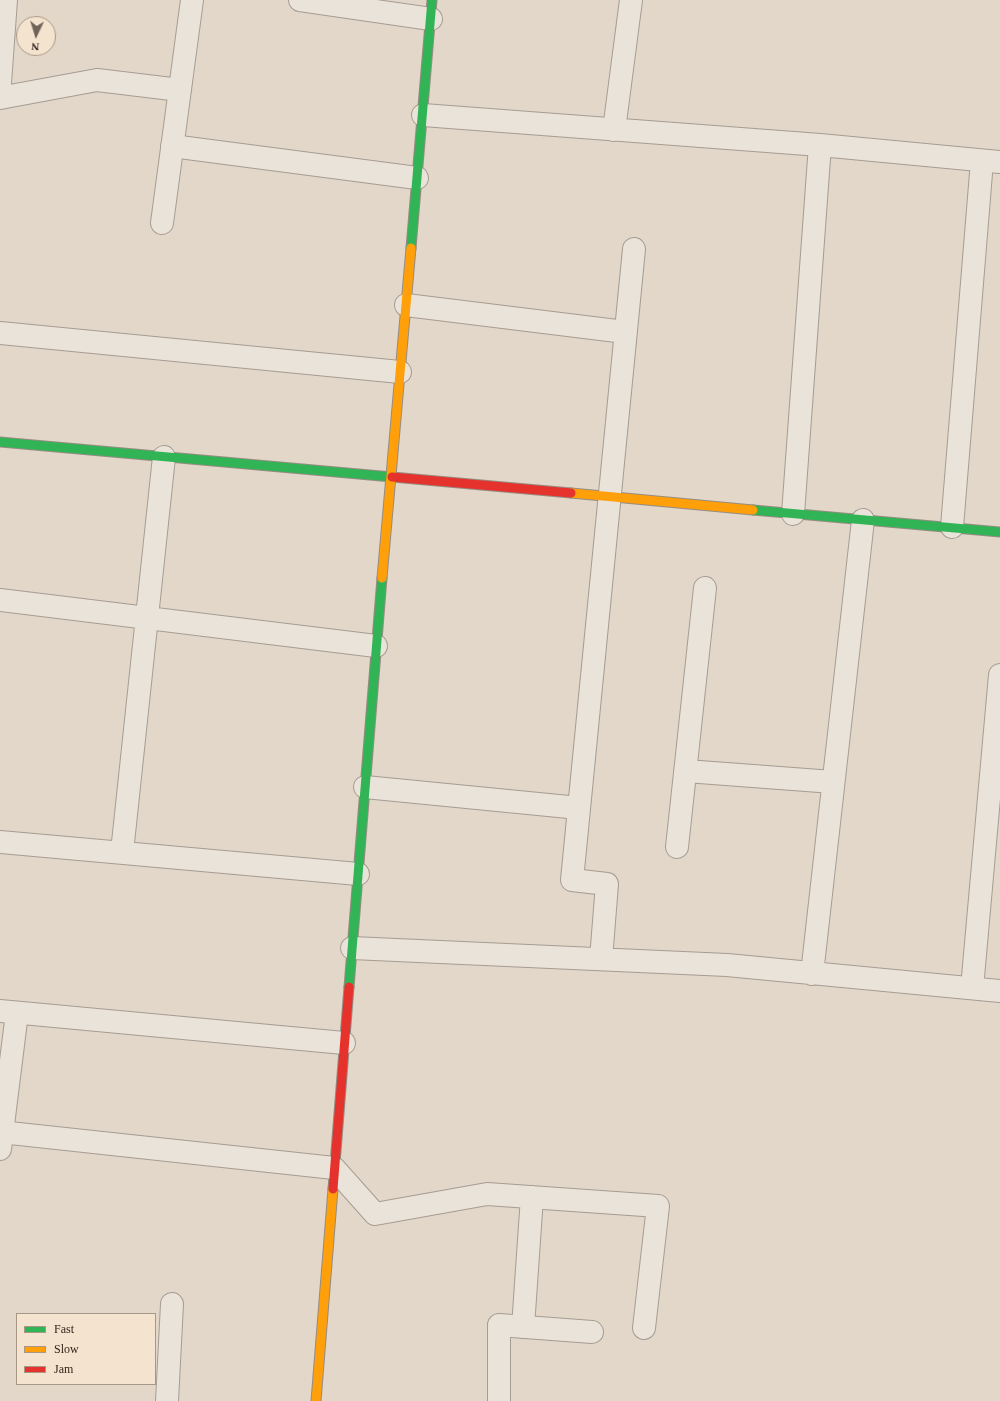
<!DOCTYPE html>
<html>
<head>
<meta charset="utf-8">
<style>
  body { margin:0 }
  #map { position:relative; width:1000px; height:1401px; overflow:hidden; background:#e2d7c8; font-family:Georgia,serif }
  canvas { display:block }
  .legend { position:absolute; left:16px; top:1313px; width:140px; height:72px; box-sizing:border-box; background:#f4e3ce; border:1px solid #a79787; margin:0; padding:5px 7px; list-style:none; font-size:12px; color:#33241c }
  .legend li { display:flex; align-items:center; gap:8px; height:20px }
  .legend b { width:20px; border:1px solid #a79787 }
  .north { position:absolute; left:16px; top:16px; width:40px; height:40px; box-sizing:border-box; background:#f4e3ce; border:1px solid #a79787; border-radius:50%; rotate:184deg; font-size:11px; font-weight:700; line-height:16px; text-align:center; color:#33241c }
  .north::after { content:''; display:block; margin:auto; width:14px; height:18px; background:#706358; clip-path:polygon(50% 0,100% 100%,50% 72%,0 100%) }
</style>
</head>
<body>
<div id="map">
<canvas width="1000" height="1401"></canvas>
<ul class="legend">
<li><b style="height:5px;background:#30b455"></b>Fast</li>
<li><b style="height:5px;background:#ff9f0a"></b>Slow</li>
<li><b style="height:5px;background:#e5322d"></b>Jam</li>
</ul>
<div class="north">N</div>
</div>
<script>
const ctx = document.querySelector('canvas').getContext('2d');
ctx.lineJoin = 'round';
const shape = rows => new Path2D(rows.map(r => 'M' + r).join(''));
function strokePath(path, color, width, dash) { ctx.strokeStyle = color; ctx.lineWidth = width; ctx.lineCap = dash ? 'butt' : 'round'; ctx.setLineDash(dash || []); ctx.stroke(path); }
const street = shape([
  [300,0,431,19],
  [0,83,6,0],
  [0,98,97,80,180,90],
  [423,115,820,145,1000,162],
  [614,130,631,0],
  [172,146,417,178],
  [162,223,192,0],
  [406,305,625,332],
  [0,333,400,372],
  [793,514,820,145],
  [952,527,982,161],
  [0,600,376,646],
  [686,771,833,782],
  [365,787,579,808],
  [0,842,358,874],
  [677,847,705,588],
  [122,852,164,457],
  [352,948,727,965,1000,991],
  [601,959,607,884,572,880,634,249],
  [812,974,863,520],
  [972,988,1000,675],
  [0,1011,344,1043],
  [0,1132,334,1168,375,1214,487,1194,658,1206,644,1328],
  [0,1149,17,1013],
  [523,1327,532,1197],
  [167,1401,172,1304],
  [499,1401,499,1325,592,1332]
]);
const fast = shape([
  [411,248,432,0],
  [0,442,392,477],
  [753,510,1000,532],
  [349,987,382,578]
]);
const slow = shape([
  [571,493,753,510],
  [382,578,411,248],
  [316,1401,333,1189]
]);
const jam = shape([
  [392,477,571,493],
  [333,1189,349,987]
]);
strokePath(street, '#a69c92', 24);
strokePath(fast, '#968c82', 11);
strokePath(slow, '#968c82', 11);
strokePath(jam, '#968c82', 11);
strokePath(street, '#eae3da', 22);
strokePath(fast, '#30b455', 9);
strokePath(slow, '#ff9f0a', 9);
strokePath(jam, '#e5322d', 9);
</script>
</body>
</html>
